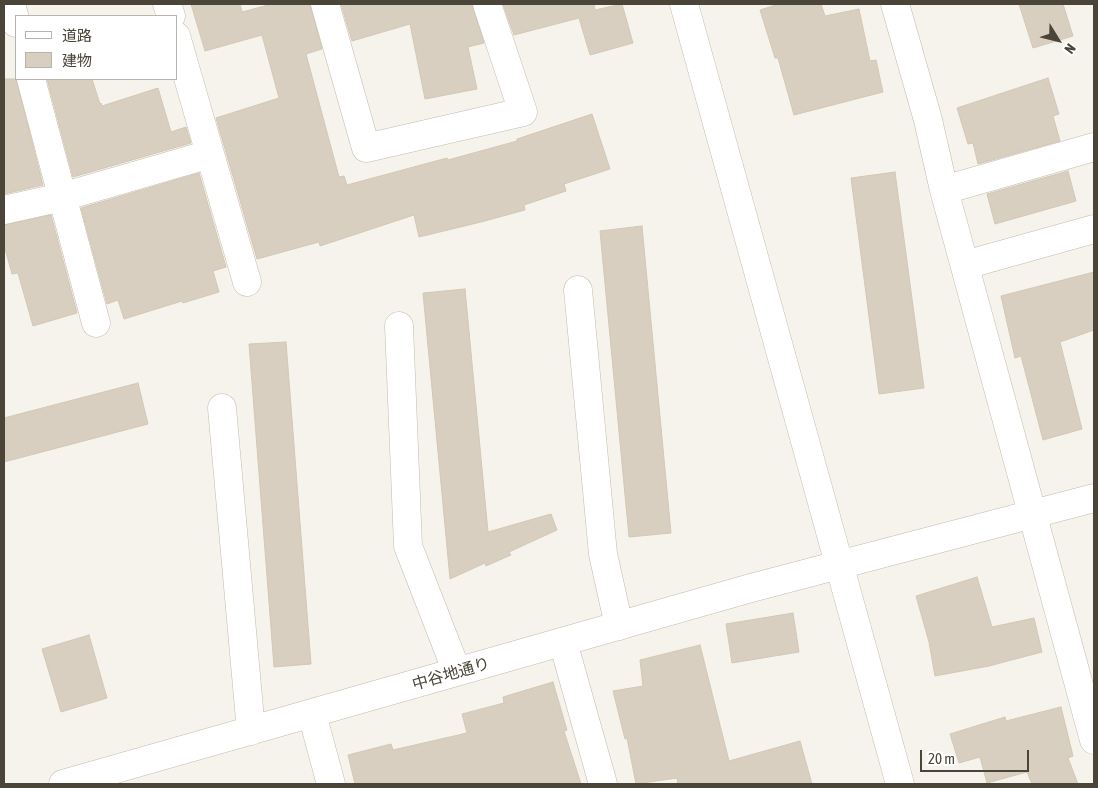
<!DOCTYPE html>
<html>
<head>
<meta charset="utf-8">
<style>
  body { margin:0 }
  #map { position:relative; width:1098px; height:788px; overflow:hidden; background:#f6f3ec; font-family:"Asap Condensed","Noto Sans JP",sans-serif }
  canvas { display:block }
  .frame { position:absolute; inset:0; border:5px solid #4b4439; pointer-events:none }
  .legend { position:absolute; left:15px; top:15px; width:162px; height:65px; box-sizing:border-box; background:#fff; border:1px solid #b7b4b0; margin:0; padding:6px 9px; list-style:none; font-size:15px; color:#4b4439 }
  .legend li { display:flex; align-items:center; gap:10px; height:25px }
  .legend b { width:25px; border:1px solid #b7b4b0 }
  .north { position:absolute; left:1033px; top:15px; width:50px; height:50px; -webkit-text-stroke:4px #fff; paint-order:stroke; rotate:126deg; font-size:14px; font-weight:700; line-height:20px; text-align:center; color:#4b4439 }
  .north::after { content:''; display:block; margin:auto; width:18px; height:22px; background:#4b4439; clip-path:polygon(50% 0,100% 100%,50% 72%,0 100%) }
  .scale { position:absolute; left:920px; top:750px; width:109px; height:22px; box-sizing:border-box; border:2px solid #4b4439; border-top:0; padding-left:6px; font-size:15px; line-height:18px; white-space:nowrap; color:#4b4439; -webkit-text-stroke:4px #fff; paint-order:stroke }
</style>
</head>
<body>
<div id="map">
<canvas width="1098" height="788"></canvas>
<div class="frame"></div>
<ul class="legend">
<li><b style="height:6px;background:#fff"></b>道路</li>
<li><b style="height:14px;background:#d8cfc1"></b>建物</li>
</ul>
<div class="north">N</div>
<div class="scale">20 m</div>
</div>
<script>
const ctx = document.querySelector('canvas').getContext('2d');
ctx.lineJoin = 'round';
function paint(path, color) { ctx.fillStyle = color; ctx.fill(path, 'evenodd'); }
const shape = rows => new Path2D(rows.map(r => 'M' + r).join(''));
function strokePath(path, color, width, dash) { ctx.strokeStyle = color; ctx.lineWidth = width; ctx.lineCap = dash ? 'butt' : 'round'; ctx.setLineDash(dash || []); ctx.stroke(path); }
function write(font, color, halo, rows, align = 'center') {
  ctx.font = font + ' "Asap Condensed","Noto Sans JP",sans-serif'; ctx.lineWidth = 4; ctx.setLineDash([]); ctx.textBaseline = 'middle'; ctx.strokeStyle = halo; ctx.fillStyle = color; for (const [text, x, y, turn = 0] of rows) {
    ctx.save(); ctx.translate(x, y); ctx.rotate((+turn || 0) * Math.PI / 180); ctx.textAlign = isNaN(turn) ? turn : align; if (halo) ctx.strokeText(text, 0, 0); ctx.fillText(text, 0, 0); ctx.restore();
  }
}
const building = shape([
  [191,4,240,4,242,12,272,4,310,4,322,49,306,54,339,177,344,176,347,185,447,158,448,160,517,141,517,139,592,114,610,169,564,184,566,191,524,205,525,210,481,222,419,237,414,215,320,246,319,242,257,259,216,118,279,98,262,35,205,51,191,4],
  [341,4,472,4,484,43,468,47,477,89,425,99,410,24,352,41,341,4],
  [503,4,594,4,595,10,622,4,633,43,590,55,579,18,514,35,503,4],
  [779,4,821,4,825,16,859,9,870,61,876,60,883,92,794,115,778,58,775,58,760,10,779,4],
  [1019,4,1063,4,1073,36,1033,48,1019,4],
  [1048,78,1059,114,1053,116,1060,141,978,164,973,143,968,144,957,108,1048,78],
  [4,79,16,79,43,185,4,194,4,79],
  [47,79,92,79,100,104,101,103,102,106,158,88,171,132,186,127,191,143,73,177,47,79],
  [1068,171,1076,201,995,224,987,194,1068,171],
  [895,172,924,388,879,394,851,178,895,172],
  [199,173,226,267,213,271,219,292,183,303,182,301,124,319,118,300,107,304,81,208,199,173],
  [51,215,77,313,33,326,18,273,12,274,4,245,4,225,51,215],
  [642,226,671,533,629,537,600,231,642,226],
  [1094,272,1094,330,1060,342,1082,429,1043,440,1021,356,1015,358,1001,296,1094,272],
  [465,289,488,532,551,514,557,530,509,552,511,555,486,566,485,563,450,579,423,293,465,289],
  [286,342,311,664,274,667,249,344,286,342],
  [138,383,148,424,4,462,4,418,138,383],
  [977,577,992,627,1034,618,1042,652,989,666,935,676,929,642,916,596,977,577],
  [793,613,799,652,732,663,726,624,793,613],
  [89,635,107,698,61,712,42,649,89,635],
  [700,645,729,761,800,741,812,784,678,784,677,778,636,784,627,738,625,739,613,691,643,686,640,660,700,645],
  [553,682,567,730,564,731,581,784,355,784,348,755,391,744,393,750,467,733,462,714,504,703,503,697,553,682],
  [1061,707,1073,756,1068,758,1078,784,1032,784,1027,772,987,783,980,757,959,763,950,734,1005,717,1006,721,1061,707]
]);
const minor = shape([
  [11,4,16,23],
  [167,4,171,16],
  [325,4,366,148,523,112,487,4],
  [895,4,928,120,944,190,1094,740],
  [176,36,247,282],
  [31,79,96,323],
  [944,190,1094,147],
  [4,210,62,197,210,154],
  [965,265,1094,229],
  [578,290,603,554,619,626],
  [399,326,408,546,457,672],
  [222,408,251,731],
  [563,642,603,784],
  [312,714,331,784],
  [63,784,751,588,1094,498]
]);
const tertiary = shape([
  [684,4,900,784]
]);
const streetNames = [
  ["中谷地通り",451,674,-16]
];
paint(building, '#d8cfc1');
strokePath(building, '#d3c7b4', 1);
strokePath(minor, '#c2bbae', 29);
strokePath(tertiary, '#c2bbae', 29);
strokePath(minor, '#fff', 28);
strokePath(tertiary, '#fff', 28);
write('16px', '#4b4439', '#fff', streetNames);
</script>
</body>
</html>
